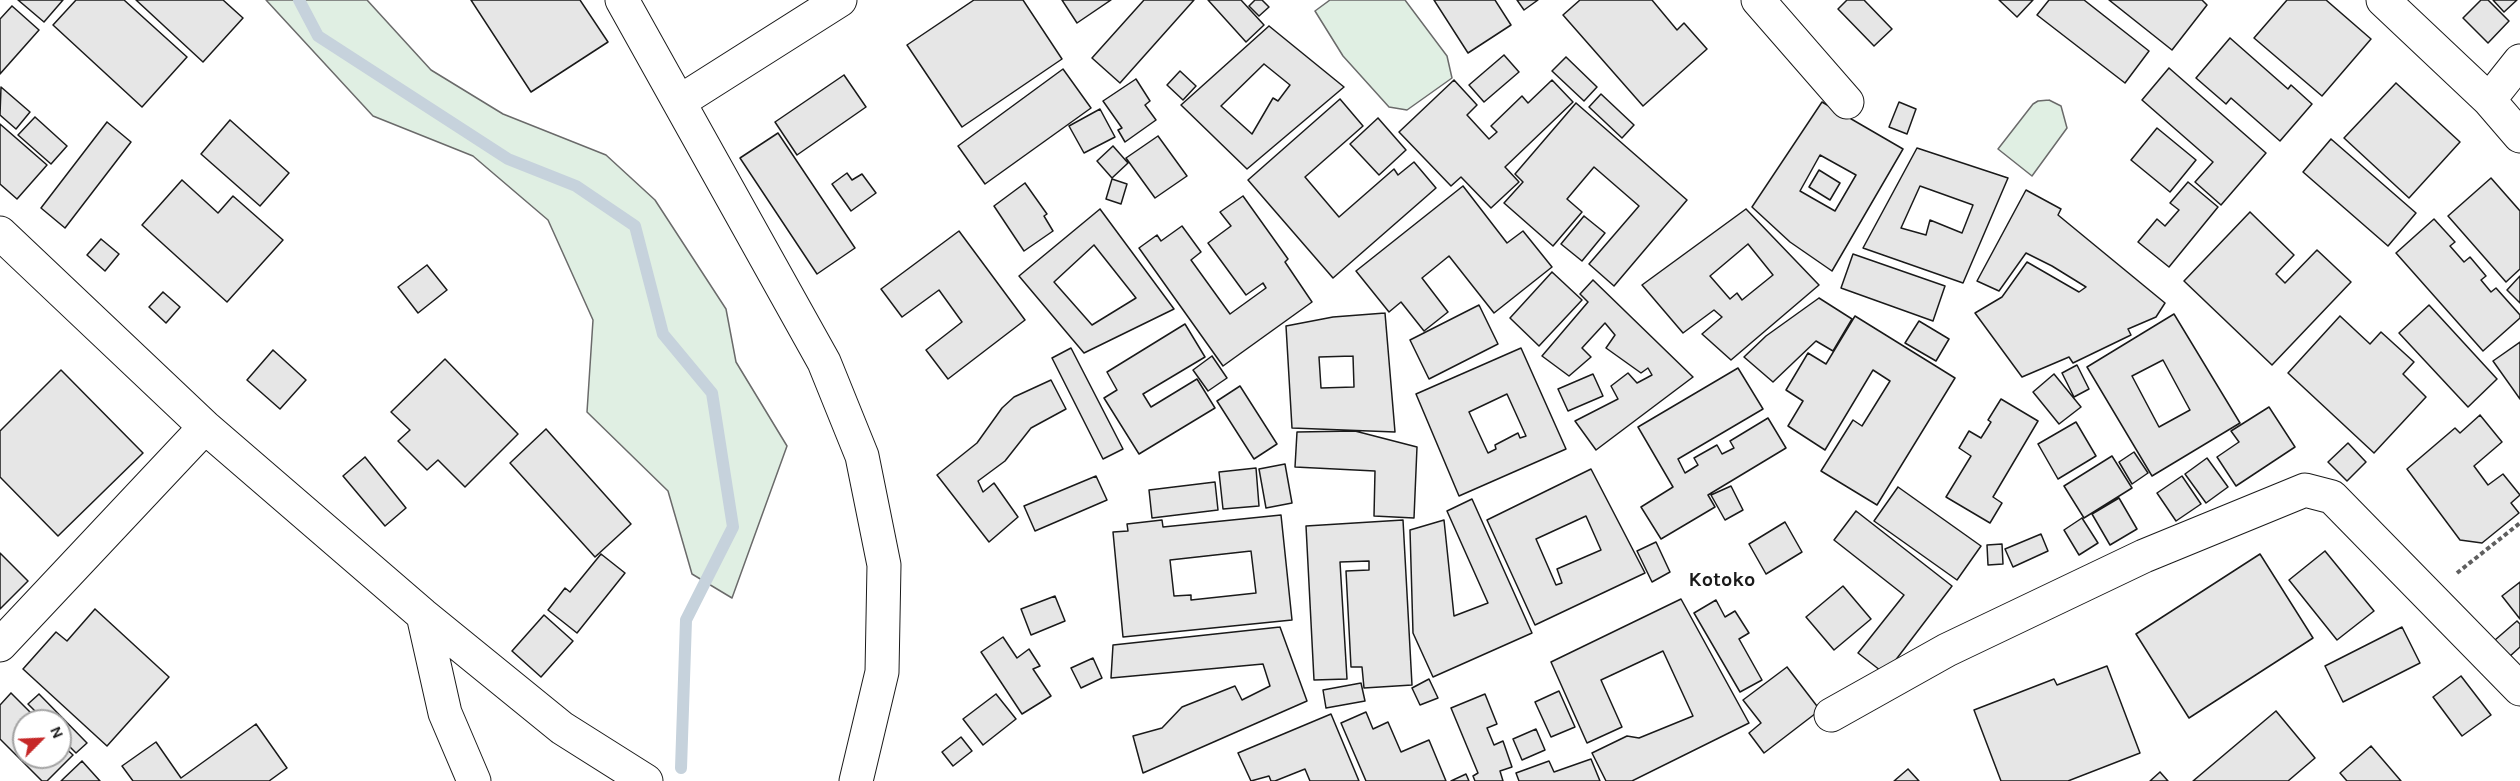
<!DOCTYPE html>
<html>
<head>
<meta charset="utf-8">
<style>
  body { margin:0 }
  #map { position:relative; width:2520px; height:781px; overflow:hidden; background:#fff; font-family:Karla,sans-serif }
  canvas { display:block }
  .north { position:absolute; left:12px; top:709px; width:60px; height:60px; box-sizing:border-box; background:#fff; border:2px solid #a3a3a3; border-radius:50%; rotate:66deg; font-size:16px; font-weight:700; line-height:24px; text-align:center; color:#1a1a1a }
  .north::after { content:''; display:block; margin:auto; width:21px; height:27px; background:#c62828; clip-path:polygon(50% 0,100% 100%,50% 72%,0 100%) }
</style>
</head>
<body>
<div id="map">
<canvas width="2520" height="781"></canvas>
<div class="north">N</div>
</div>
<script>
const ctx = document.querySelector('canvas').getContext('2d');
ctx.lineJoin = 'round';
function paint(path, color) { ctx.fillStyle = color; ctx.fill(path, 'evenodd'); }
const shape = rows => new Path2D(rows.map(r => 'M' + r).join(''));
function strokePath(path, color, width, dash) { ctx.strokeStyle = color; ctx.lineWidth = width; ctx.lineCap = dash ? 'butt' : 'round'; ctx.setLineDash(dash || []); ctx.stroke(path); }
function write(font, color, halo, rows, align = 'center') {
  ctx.font = font + ' Karla,sans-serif'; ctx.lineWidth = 4.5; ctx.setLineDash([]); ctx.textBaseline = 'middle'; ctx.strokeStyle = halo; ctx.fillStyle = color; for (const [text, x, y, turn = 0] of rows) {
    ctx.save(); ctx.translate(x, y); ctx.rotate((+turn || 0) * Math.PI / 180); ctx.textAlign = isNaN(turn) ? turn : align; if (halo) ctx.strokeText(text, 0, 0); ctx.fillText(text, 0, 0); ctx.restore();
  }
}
const green = shape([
  [266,0,367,0,431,70,503,114,606,155,655,200,726,309,736,362,787,446,732,598,692,574,668,491,587,412,593,320,548,220,473,156,373,116,266,0],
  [1330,0,1405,0,1447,56,1452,78,1407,110,1389,107,1343,56,1315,11,1330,0],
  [2049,100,2061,106,2067,128,2032,176,1998,149,2033,104,2038,101,2049,100]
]);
const stream = shape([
  [299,0,318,36,508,159,576,186,635,226,663,334,712,393,733,527,686,620,681,768]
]);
const building = shape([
  [18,0,63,0,44,22,18,0],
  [76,0,124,0,187,57,142,107,53,25,76,0],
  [136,0,223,0,243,18,203,62,136,0],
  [471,0,580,0,608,42,531,92,471,0],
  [974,0,1023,0,1062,59,962,127,907,45,974,0],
  [1062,0,1111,0,1077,23,1062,0],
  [1144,0,1194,0,1120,83,1092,58,1144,0],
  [1208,0,1241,0,1264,25,1246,42,1208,0],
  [1255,0,1262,0,1269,7,1259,16,1249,6,1255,0],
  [1434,0,1495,0,1511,25,1468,53,1434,0],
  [1517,0,1538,0,1524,10,1517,0],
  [1580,0,1652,0,1677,30,1684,23,1707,49,1643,106,1563,15,1580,0],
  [1847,0,1864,0,1892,29,1874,46,1838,9,1847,0],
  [1999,0,2033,0,2017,17,1999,0],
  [2049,0,2084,0,2149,51,2125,83,2037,15,2049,0],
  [2109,0,2202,0,2207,5,2172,50,2109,0],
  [2287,0,2326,0,2371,39,2322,96,2254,38,2287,0],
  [2481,0,2488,0,2509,21,2488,43,2463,18,2481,0],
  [2493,0,2517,0,2504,12,2493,0],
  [12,6,39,30,0,74,0,19,12,6],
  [1269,26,1344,87,1247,169,1181,105,1269,26],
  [1264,64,1290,85,1278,101,1273,98,1252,134,1221,106,1264,64],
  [2230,38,2288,89,2291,85,2312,104,2280,141,2231,98,2226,104,2196,78,2230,38],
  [1504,55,1519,72,1484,102,1469,85,1504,55],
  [1566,57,1597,87,1584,101,1552,71,1566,57],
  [2169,68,2266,153,2221,205,2195,182,2213,162,2142,100,2169,68],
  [1063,69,1091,108,985,184,958,146,1063,69],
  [1180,71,1196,86,1183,100,1167,85,1180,71],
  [844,75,866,107,797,155,775,122,844,75],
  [1136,79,1150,101,1145,105,1156,120,1125,142,1118,130,1122,128,1103,101,1136,79],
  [1454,80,1477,105,1467,115,1489,139,1497,132,1491,126,1522,96,1528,103,1552,80,1573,102,1505,167,1519,182,1491,208,1461,177,1451,186,1399,132,1454,80],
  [2396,83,2460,142,2409,198,2344,138,2396,83],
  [1,87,30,112,16,129,0,115,1,87],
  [1601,94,1634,125,1622,138,1589,107,1601,94],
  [1340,99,1363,126,1305,177,1339,217,1394,169,1398,175,1414,162,1436,188,1333,278,1248,180,1340,99],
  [1822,102,1903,149,1832,271,1790,242,1752,207,1822,102],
  [1820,155,1856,175,1835,211,1800,191,1820,155],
  [1899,102,1916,109,1907,134,1889,127,1899,102],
  [1576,103,1687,200,1614,286,1589,264,1639,206,1594,167,1567,199,1582,212,1553,246,1504,203,1523,182,1515,174,1576,103],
  [1100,109,1115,137,1084,153,1069,126,1100,109],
  [35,117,67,146,51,164,18,135,35,117],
  [1378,118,1406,150,1379,175,1350,144,1378,118],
  [230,120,289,173,260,206,201,154,230,120],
  [107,122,131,142,65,228,41,208,107,122],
  [0,124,47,165,17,199,0,184,0,124],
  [2157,128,2196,160,2170,192,2131,160,2157,128],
  [778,133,855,248,817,274,740,158,778,133],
  [1158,136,1187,176,1155,198,1126,158,1158,136],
  [2331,139,2416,213,2388,246,2303,172,2331,139],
  [1113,146,1128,163,1112,178,1097,161,1113,146],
  [1917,148,2008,178,1963,283,1863,248,1917,148],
  [1920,186,1973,205,1962,233,1930,220,1926,235,1901,228,1920,186],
  [1819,170,1840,183,1830,200,1809,187,1819,170],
  [847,173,852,180,862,174,876,193,851,211,832,184,847,173],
  [2491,178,2520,211,2520,269,2506,282,2448,216,2491,178],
  [1112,179,1127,184,1121,204,1106,199,1112,179],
  [182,180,218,213,233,196,283,240,227,302,142,225,182,180],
  [2188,182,2218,207,2169,267,2138,242,2157,219,2165,226,2179,210,2170,203,2188,182],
  [1025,183,1047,214,1044,216,1053,231,1024,251,994,206,1025,183],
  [1463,186,1507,243,1523,231,1552,267,1494,313,1449,256,1422,278,1448,312,1424,331,1401,302,1389,312,1356,271,1463,186],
  [2026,190,2061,209,2058,215,2165,303,2156,317,2128,329,2131,335,2073,363,2069,357,2022,377,1975,313,2002,297,2027,262,2079,292,2086,287,2052,266,2026,253,1999,291,1977,281,2026,190],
  [1243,196,1288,259,1285,262,1312,302,1223,366,1139,248,1157,235,1161,241,1182,226,1201,252,1191,260,1230,314,1266,288,1263,283,1246,295,1208,243,1231,226,1220,212,1243,196],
  [1100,209,1174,309,1084,353,1019,276,1100,209],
  [1094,245,1136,298,1092,325,1054,282,1094,245],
  [1746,209,1819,285,1731,360,1702,334,1722,317,1714,310,1683,333,1642,285,1746,209],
  [1748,244,1773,275,1742,300,1737,293,1730,299,1710,276,1748,244],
  [2250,212,2294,255,2276,274,2285,283,2317,250,2351,282,2272,365,2184,281,2250,212],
  [1584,216,1605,233,1582,261,1561,244,1584,216],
  [2434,219,2455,242,2450,246,2464,262,2470,257,2486,276,2481,280,2491,292,2496,288,2520,315,2520,318,2483,351,2396,253,2434,219],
  [959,231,1025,320,948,379,926,350,962,322,939,290,902,317,881,289,959,231],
  [101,239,119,254,105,271,87,255,101,239],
  [1853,254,1945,286,1933,321,1841,288,1853,254],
  [427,265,447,290,418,313,398,287,427,265],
  [1552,272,1582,300,1539,346,1510,318,1552,272],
  [2520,276,2520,303,2507,290,2520,276],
  [1593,280,1693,377,1596,450,1575,421,1618,399,1611,386,1628,373,1637,383,1652,375,1648,368,1641,373,1606,348,1615,335,1605,323,1582,348,1591,357,1569,376,1542,356,1588,302,1580,294,1593,280],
  [163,292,180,307,166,323,149,307,163,292],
  [1819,298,1852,319,1833,351,1816,341,1773,382,1744,357,1766,336,1819,298],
  [1479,305,1498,344,1429,379,1410,340,1479,305],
  [2429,305,2497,379,2468,407,2399,333,2429,305],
  [1385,313,1395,432,1292,428,1286,326,1333,317,1385,313],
  [1353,356,1354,387,1321,388,1319,357,1353,356],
  [2174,314,2240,423,2152,476,2087,367,2174,314],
  [2163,360,2190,410,2159,427,2132,376,2163,360],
  [1855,316,1955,378,1877,505,1821,471,1853,420,1862,426,1890,381,1873,370,1825,450,1788,426,1803,401,1786,390,1808,353,1826,364,1855,316],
  [2340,316,2370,344,2381,332,2414,362,2403,374,2426,397,2374,453,2288,373,2340,316],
  [1919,321,1949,339,1936,361,1905,343,1919,321],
  [1185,324,1205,357,1143,394,1151,407,1197,379,1215,408,1139,454,1104,398,1117,390,1107,372,1185,324],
  [2520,342,2520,399,2493,361,2520,342],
  [1071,348,1123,449,1103,459,1052,358,1071,348],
  [1521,348,1566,449,1459,496,1416,394,1521,348],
  [1507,394,1526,436,1520,438,1518,433,1495,445,1496,449,1488,453,1469,412,1507,394],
  [273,350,306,380,280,409,247,380,273,350],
  [1212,356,1227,378,1208,391,1193,370,1212,356],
  [445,359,518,434,465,487,438,460,427,470,398,441,410,430,391,412,445,359],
  [2077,365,2089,389,2074,397,2062,373,2077,365],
  [1738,368,1763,409,1678,459,1685,473,1698,465,1694,458,1717,445,1722,454,1734,448,1730,441,1768,418,1786,448,1708,495,1715,507,1661,539,1641,507,1673,487,1638,427,1738,368],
  [61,370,143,453,58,536,0,477,0,431,61,370],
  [1593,374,1603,396,1568,411,1558,389,1593,374],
  [2054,374,2081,407,2059,424,2033,392,2054,374],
  [1051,380,1066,409,1031,428,1005,461,978,481,983,492,994,483,1018,517,989,542,937,475,977,443,1002,408,1014,397,1051,380],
  [1240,386,1277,444,1254,459,1217,401,1240,386],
  [2001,399,2038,421,1993,497,2002,503,1990,523,1946,497,1971,456,1959,448,1969,431,1981,438,1991,422,1988,420,2001,399],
  [2269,407,2295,447,2236,486,2217,457,2239,442,2231,431,2269,407],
  [2480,415,2502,442,2474,466,2488,485,2503,474,2520,495,2511,503,2519,513,2482,543,2460,540,2407,469,2455,428,2460,433,2480,415],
  [2076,422,2096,456,2058,479,2038,444,2076,422],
  [546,429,631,524,595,557,510,463,546,429],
  [1355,431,1417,447,1414,518,1374,516,1375,471,1295,467,1297,432,1355,431],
  [2348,443,2366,462,2347,481,2328,462,2348,443],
  [2134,452,2148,473,2132,484,2119,462,2134,452],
  [2112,456,2132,488,2084,518,2064,486,2112,456],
  [365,457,406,508,385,526,343,476,365,457],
  [2207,458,2228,487,2206,503,2185,474,2207,458],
  [1285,464,1292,503,1266,508,1259,469,1285,464],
  [1256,468,1259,506,1223,509,1219,472,1256,468],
  [1591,469,1645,573,1535,625,1487,520,1591,469],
  [1586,516,1601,550,1557,569,1562,583,1556,585,1536,539,1586,516],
  [1096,476,1107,500,1035,531,1024,506,1096,476],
  [2182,476,2201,504,2176,521,2157,493,2182,476],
  [1215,482,1218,510,1152,518,1149,490,1215,482],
  [1731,486,1743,510,1725,520,1711,495,1731,486],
  [1898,487,1981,546,1957,580,1874,521,1898,487],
  [2119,498,2137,529,2110,545,2092,514,2119,498],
  [1472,499,1532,633,1433,677,1413,633,1410,530,1444,520,1454,616,1488,603,1447,511,1472,499],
  [1856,511,1952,586,1885,674,1858,653,1904,595,1834,540,1856,511],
  [1281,515,1292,620,1123,637,1113,532,1128,531,1127,524,1162,520,1163,527,1281,515],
  [1251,551,1256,593,1191,600,1191,595,1174,596,1170,560,1251,551],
  [2082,518,2098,543,2079,555,2064,530,2082,518],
  [1403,520,1412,685,1364,688,1362,667,1351,667,1346,571,1369,570,1369,561,1340,562,1347,679,1314,680,1306,526,1403,520],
  [1785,522,1802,552,1766,574,1749,544,1785,522],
  [2041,534,2048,551,2013,567,2005,549,2041,534],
  [1656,542,1670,572,1652,582,1637,551,1656,542],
  [2002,544,2003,564,1988,565,1987,545,2002,544],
  [2325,551,2374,611,2337,640,2289,580,2325,551],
  [0,553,28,581,0,609,0,553],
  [601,554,625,573,577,633,548,610,565,588,570,592,601,554],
  [2260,554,2313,638,2189,718,2136,634,2260,554],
  [2520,582,2520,619,2502,596,2520,582],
  [1843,586,1871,619,1834,650,1806,617,1843,586],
  [1055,596,1065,621,1031,635,1021,609,1055,596],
  [1681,599,1749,723,1632,781,1606,781,1592,753,1627,736,1639,738,1693,716,1663,651,1601,680,1622,727,1587,743,1551,662,1681,599],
  [1716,600,1725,617,1735,611,1749,633,1739,639,1762,680,1740,692,1694,613,1716,600],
  [95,609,169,677,107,746,23,669,56,632,67,641,95,609],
  [544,615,573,641,541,677,512,651,544,615],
  [2517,621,2520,624,2520,647,2509,657,2495,640,2517,621],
  [1280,627,1307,701,1143,773,1133,736,1162,728,1182,707,1235,686,1242,700,1270,686,1263,664,1111,678,1113,645,1280,627],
  [2402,627,2420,663,2343,702,2325,666,2402,627],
  [1003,637,1017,658,1029,649,1040,666,1033,669,1051,696,1022,714,981,652,1003,637],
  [1093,658,1102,678,1081,688,1071,668,1093,658],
  [2107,666,2140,753,2068,781,2001,781,1974,710,2054,679,2057,685,2107,666],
  [1787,667,1820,710,1764,753,1749,733,1761,723,1743,700,1787,667],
  [2461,676,2491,715,2462,736,2433,697,2461,676],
  [1429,679,1438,698,1420,705,1412,688,1429,679],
  [1361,683,1365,701,1326,708,1323,690,1361,683],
  [1559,691,1575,727,1551,737,1535,702,1559,691],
  [11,693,39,721,24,721,24,757,60,757,60,743,73,755,47,781,42,781,0,739,0,705,11,693],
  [39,694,87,743,76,753,60,737,60,721,45,721,28,704,39,694],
  [996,694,1016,719,983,745,963,719,996,694],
  [1485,694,1497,724,1487,728,1494,745,1503,741,1512,767,1500,771,1503,781,1475,781,1473,776,1478,773,1451,708,1485,694],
  [2276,711,2315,758,2288,781,2193,781,2276,711],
  [1366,712,1373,729,1388,722,1401,752,1429,740,1446,781,1366,781,1341,723,1366,712],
  [1331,714,1359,781,1310,781,1305,769,1275,781,1271,781,1269,776,1251,781,1238,753,1331,714],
  [256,724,287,768,269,781,133,781,122,766,156,742,181,778,256,724],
  [1536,729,1545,750,1522,760,1513,739,1536,729],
  [961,737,972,751,953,766,942,752,961,737],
  [2371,746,2401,781,2347,781,2340,773,2371,746],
  [1591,759,1600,781,1519,781,1516,773,1549,761,1554,772,1591,759],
  [82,761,100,781,61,781,82,761],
  [1908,769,1919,781,1894,781,1908,769],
  [2160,772,2168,781,2150,781,2160,772],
  [1466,774,1469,781,1451,781,1466,774]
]);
const path = shape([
  [2457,573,2520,523]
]);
const minor = shape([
  [622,0,824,362,862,456,884,565,882,672,856,781],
  [1758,0,1847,102],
  [2383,0,2489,100,2520,136],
  [2489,100,2520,61],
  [679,102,840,0],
  [0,233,205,427,423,615,562,728,646,781],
  [423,615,445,713,474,781],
  [0,645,205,427],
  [1831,715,1947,650,2144,556,2305,490,2332,497,2520,689]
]);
const neighbourhoodNames = [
  ["Kotoko",1722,580]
];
paint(green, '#e0efe3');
strokePath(green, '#6a6a6a', 1.5);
strokePath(stream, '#c6d2dc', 12);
paint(building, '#e6e6e6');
strokePath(building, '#1a1a1a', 1.5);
strokePath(minor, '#1a1a1a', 35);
strokePath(path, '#5f5f5f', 4, [4.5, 3]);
strokePath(minor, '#fff', 33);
write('bold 20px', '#1a1a1a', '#fff', neighbourhoodNames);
</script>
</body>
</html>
